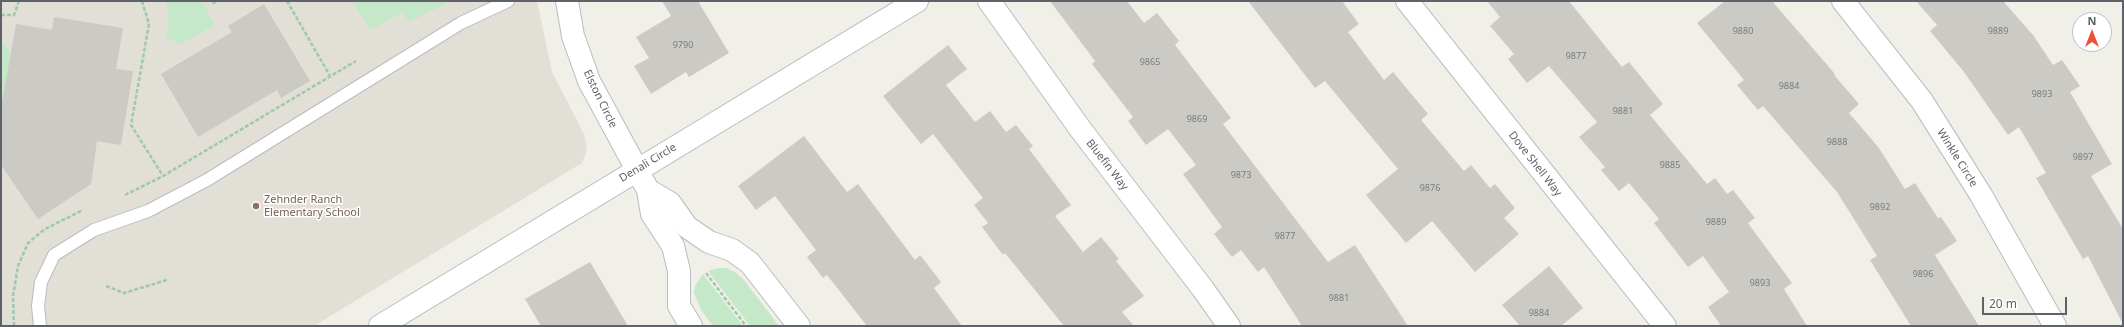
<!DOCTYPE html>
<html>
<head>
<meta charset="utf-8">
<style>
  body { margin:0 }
  #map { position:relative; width:2124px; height:327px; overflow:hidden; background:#f1f0e8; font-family:"Noto Sans",sans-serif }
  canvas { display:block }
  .frame { position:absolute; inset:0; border:2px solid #5f6268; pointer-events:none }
  .north { position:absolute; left:2072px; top:12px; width:40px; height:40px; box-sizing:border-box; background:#fff; border:1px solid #bfc0c3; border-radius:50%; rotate:0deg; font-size:11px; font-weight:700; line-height:16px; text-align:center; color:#5f6268 }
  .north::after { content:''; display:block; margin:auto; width:14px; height:18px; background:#ea5135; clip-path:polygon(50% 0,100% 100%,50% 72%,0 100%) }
  .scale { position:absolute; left:1982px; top:297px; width:85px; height:18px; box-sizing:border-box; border:2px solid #5f6268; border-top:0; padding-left:5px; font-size:12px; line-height:14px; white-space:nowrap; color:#5f6268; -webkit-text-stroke:3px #fff; paint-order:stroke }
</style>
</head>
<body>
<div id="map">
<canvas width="2124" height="327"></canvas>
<div class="frame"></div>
<div class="north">N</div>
<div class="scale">20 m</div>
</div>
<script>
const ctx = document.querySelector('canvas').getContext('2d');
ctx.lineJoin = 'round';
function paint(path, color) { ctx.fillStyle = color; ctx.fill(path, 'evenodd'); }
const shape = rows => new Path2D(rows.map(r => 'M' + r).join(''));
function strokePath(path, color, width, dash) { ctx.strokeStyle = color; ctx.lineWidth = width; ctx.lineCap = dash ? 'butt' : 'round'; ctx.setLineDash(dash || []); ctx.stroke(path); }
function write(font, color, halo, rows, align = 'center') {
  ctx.font = font + ' "Noto Sans",sans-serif'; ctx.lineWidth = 3; ctx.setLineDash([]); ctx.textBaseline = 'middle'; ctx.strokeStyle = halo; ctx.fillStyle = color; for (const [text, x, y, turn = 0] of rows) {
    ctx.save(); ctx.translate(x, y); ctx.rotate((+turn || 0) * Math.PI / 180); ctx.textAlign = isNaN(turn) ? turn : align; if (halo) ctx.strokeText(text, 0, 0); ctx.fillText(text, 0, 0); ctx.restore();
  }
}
const education = shape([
  [1,1,537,1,552,72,584,134,587,150,582,163,314,326,1,326]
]);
const green = shape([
  [166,1,202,1,215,25,181,44,166,38,169,19],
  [352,1,451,1,409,22,403,12,370,30],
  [1,40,11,55,1,108],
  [718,268,726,268,735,272,744,280,779,326,750,326,708,271],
  [703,274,743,326,713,326,701,310,694,293,695,286]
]);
const building = shape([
  [662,1,698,1,729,53,689,77,686,72,651,94,634,66,649,58,636,37,671,16],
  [1050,1,1127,1,1144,23,1157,13,1179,41,1175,45,1231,118,1223,124,1328,262,1355,245,1408,326,1302,326,1264,267,1258,272,1241,250,1232,257,1214,234,1222,227,1183,174,1196,165,1168,129,1146,145,1128,121,1133,117,1092,64,1095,61],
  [1248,1,1342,1,1359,24,1348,32,1384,80,1393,72,1428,114,1421,120,1464,171,1471,165,1490,188,1495,184,1515,208,1504,218,1519,234,1475,272,1432,221,1406,243,1366,195,1398,169,1325,81,1315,88],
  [1487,1,1569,1,1622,67,1629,62,1663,104,1650,115,1707,184,1715,178,1727,194,1733,190,1755,218,1748,223,1792,283,1784,289,1807,326,1721,326,1708,307,1729,292,1703,256,1688,267,1654,223,1659,219,1629,183,1619,191,1601,170,1605,167,1579,137,1597,122,1549,66,1527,83,1508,59,1514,54,1490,26,1500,17],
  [1725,1,1772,1,1835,74,1834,75,1859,104,1849,113,1879,148,1905,189,1915,183,1938,218,1941,217,1957,241,1935,255,1979,326,1911,326,1870,260,1877,256,1837,192,1763,106,1758,110,1737,85,1744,80,1697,23],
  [1916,1,2003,1,2033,35,2053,65,2062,60,2080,86,2070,92,2112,164,2091,176,2123,229,2123,324,2088,256,2083,259,2036,178,2046,173,2019,127,2008,135,1964,72,1930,31,1937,25],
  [264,4,310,81,281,98,277,90,198,137,161,74,232,32,228,26],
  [54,17,123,28,116,69,133,71,121,145,97,141,91,184,38,219,1,165,1,108,16,24,52,30],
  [948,45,967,69,946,85,975,122,990,111,1006,132,1016,125,1033,146,1029,149,1071,205,1055,216,1083,252,1101,237,1119,259,1116,261,1144,296,1122,312,1134,326,1064,326,1005,253,1003,255,982,227,988,223,974,205,983,198,933,134,921,144,883,96],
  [804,136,847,192,858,184,915,260,920,255,941,282,934,288,962,326,867,326,827,275,823,278,807,257,816,250,775,196,756,210,738,186],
  [590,262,628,326,541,326,525,299],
  [1549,266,1583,308,1561,326,1520,326,1502,305]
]);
const path = shape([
  [142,1,149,24,131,125,163,176],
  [213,1,214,3,217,1],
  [287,1,330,76],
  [1,15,14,15,19,1],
  [125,195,163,176,356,61],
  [706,273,746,326],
  [106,286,124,293,167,280],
  [14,326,13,296,18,266,28,243,45,229,83,210]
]);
const lane = shape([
  [40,326,38,306,41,282,54,255,94,230,148,211,207,180,461,23,508,1]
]);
const street = shape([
  [567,1,573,36,589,81,648,190,652,214,673,246,679,271,679,306,691,326],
  [989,1,1081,130,1203,289,1229,326],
  [1407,1,1665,326],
  [1843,1,1922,101,1981,195,2055,326],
  [648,190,670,203,687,227,709,242,732,250,750,263,799,326],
  [380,326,917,1]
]);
const markers = [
  [256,206,4,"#8d6e63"]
];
const numberNames = [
  ["9880",1743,31],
  ["9889",1998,31],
  ["9790",683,45],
  ["9877",1576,56],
  ["9865",1150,62],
  ["9884",1789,86],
  ["9893",2042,94],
  ["9881",1623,111],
  ["9869",1197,119],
  ["9888",1837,142],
  ["9897",2083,157],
  ["9885",1670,165],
  ["9873",1241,175],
  ["9876",1430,188],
  ["9892",1880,207],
  ["9889",1716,222],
  ["9877",1285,236],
  ["9896",1923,274],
  ["9893",1760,283],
  ["9881",1339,298],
  ["9884",1539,313]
];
const streetNames = [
  ["Elston Circle",600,99,64],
  ["Winkle Circle",1957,158,58],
  ["Denali Circle",648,163,-31],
  ["Dove Shell Way",1535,164,52],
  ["Bluefin Way",1107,165,52]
];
const educationNames = [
  ["Zehnder Ranch",264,200],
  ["Elementary School",264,213]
];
paint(education, '#e1dfd6');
paint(green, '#c5e8c8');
paint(building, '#cccac5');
strokePath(lane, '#babcc1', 14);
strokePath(street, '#babcc1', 24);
strokePath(path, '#9ec9ae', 2.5, [4, 2]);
strokePath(lane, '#fff', 12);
strokePath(street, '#fff', 22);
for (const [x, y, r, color] of markers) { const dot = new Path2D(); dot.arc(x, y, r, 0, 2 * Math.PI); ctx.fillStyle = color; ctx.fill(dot); strokePath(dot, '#fff', 1.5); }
write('9px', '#7a7c7f', null, numberNames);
write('11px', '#5f6268', '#fff', streetNames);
write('11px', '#785e54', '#fff', educationNames, 'left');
</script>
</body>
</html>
